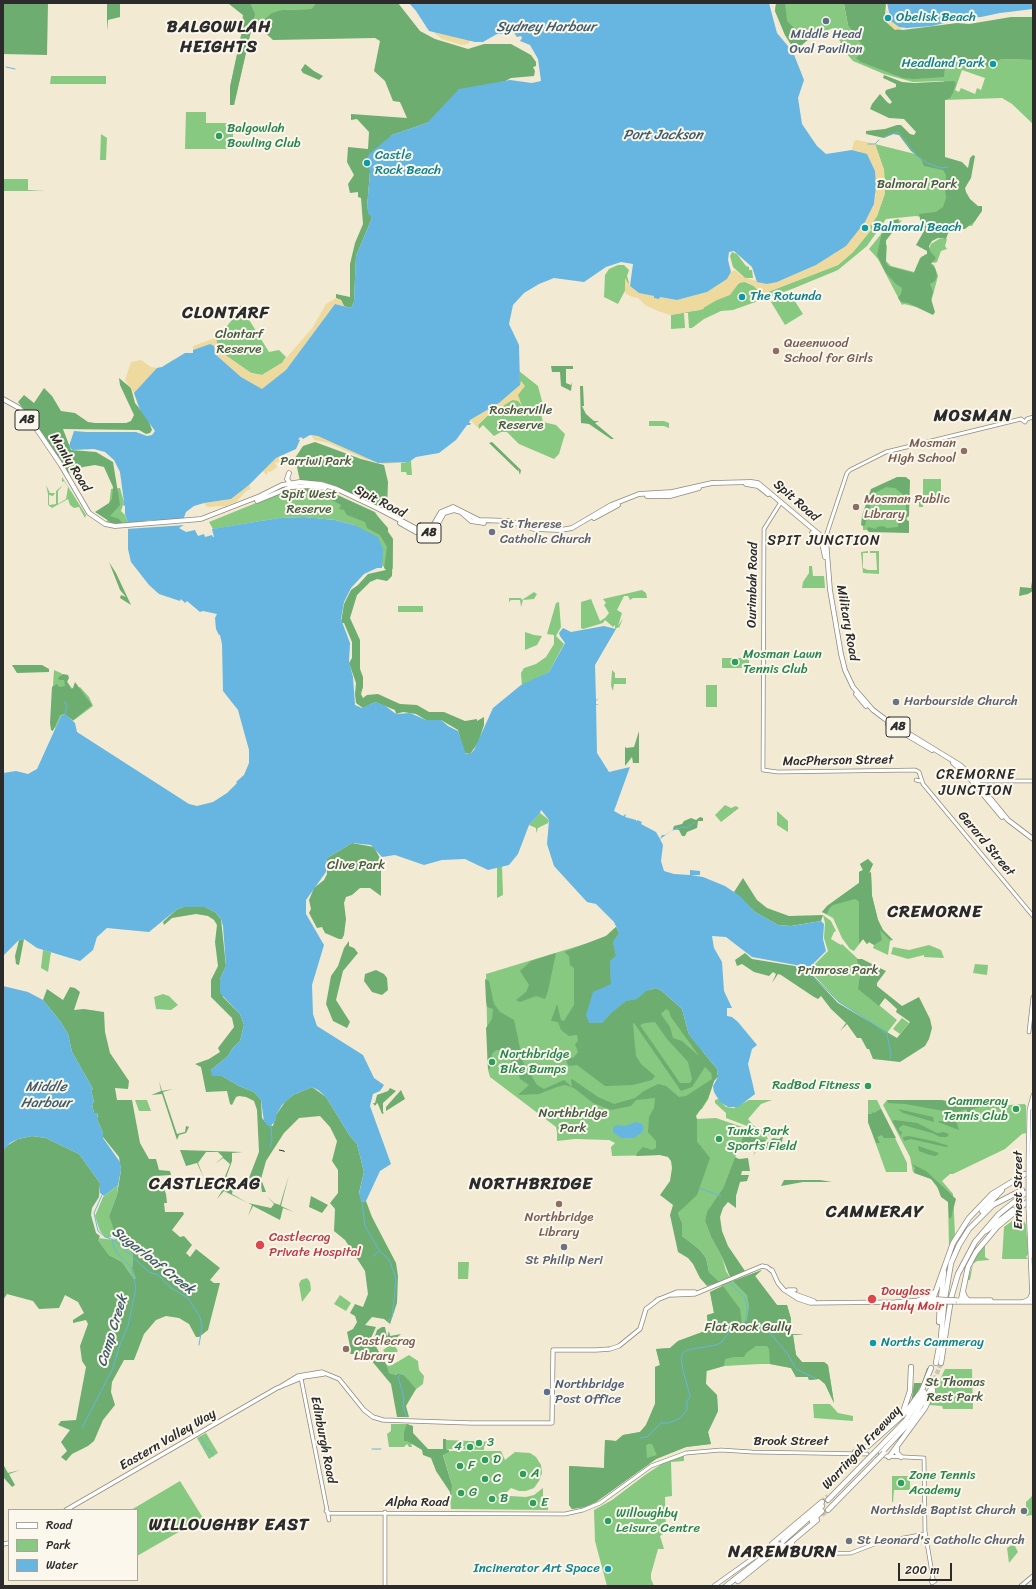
<!DOCTYPE html>
<html>
<head>
<meta charset="utf-8">
<style>
  body { margin:0 }
  #map { position:relative; width:1036px; height:1589px; overflow:hidden; background:#f3ead3; font-family:Sriracha,sans-serif }
  canvas { display:block }
  .frame { position:absolute; inset:0; border:4px solid #2b2b2b; pointer-events:none }
  .legend { position:absolute; left:8px; top:1509px; width:130px; height:72px; box-sizing:border-box; background:#fbf7ec; border:1px solid #a8a59f; margin:0; padding:5px 7px; list-style:none; font-size:12px; color:#2b2b2b }
  .legend li { display:flex; align-items:center; gap:8px; height:20px }
  .legend b { width:20px; border:1px solid #a8a59f }
  .scale { position:absolute; left:898px; top:1563px; width:54px; height:18px; box-sizing:border-box; border:2px solid #2b2b2b; border-top:0; padding-left:5px; font-size:12px; line-height:14px; white-space:nowrap; color:#2b2b2b; -webkit-text-stroke:3px #fbf7ec; paint-order:stroke }
</style>
</head>
<body>
<div id="map">
<canvas width="1036" height="1589"></canvas>
<div class="frame"></div>
<ul class="legend">
<li><b style="height:5px;background:#fff"></b>Road</li>
<li><b style="height:11px;background:#87c981"></b>Park</li>
<li><b style="height:11px;background:#66b6e1"></b>Water</li>
</ul>
<div class="scale">200 m</div>
</div>
<script>
const ctx = document.querySelector('canvas').getContext('2d');
ctx.lineJoin = 'round';
function paint(path, color) { ctx.fillStyle = color; ctx.fill(path, 'evenodd'); }
const shape = rows => new Path2D(rows.map(r => 'M' + r).join(''));
function strokePath(path, color, width, dash) { ctx.strokeStyle = color; ctx.lineWidth = width; ctx.lineCap = dash ? 'butt' : 'round'; ctx.setLineDash(dash || []); ctx.stroke(path); }
function write(font, color, halo, rows, align = 'center') {
  ctx.font = font + ' Sriracha,sans-serif'; ctx.lineWidth = 4; ctx.setLineDash([]); ctx.textBaseline = 'middle'; ctx.strokeStyle = halo; ctx.fillStyle = color; for (const [text, x, y, turn = 0] of rows) {
    ctx.save(); ctx.translate(x, y); ctx.rotate((+turn || 0) * Math.PI / 180); ctx.textAlign = isNaN(turn) ? turn : align; if (halo) ctx.strokeText(text, 0, 0); ctx.fillText(text, 0, 0); ctx.restore();
  }
}
const green = shape([
  [228,3,316,3,311,9,282,10,265,19,260,28,252,25,234,105,230,105,230,87,242,31,243,15],
  [776,3,846,3,844,5,848,25,1001,59,1033,60,1033,124,1012,104,1002,98,944,100,944,81,913,82,884,74,853,61,846,53,833,28,806,40,795,51,785,35,775,11],
  [962,70,985,78,981,90,977,88,975,94,961,88,959,92,955,90],
  [51,76,106,76,106,84,50,84],
  [186,112,206,112,206,123,233,123,233,149,185,149],
  [101,134,107,138,106,160,100,160],
  [875,144,967,167,965,177,970,177,962,194,979,214,972,226,916,216,886,219,867,246,838,270,792,289,733,310,721,311,704,319,692,328,689,328,688,313,684,313,685,328,671,329,671,315,684,312,700,310,741,282,744,277,733,267,730,256,732,252,737,254,746,266,749,267,749,270,752,270,753,278,745,278,745,282,754,286,760,292,765,293,838,265,853,252,871,230,870,226,877,216,885,193,884,170],
  [3,179,28,179,28,190,45,191,3,191],
  [902,220,885,242,887,246,886,261,891,266,914,272,920,258,934,265,938,276,929,310,904,304,902,305,878,259,869,249,890,223],
  [939,239,947,239,945,246,947,249,941,251,937,262,934,263,924,255,927,254,931,244],
  [624,265,629,270,627,276,629,283,618,304,604,297,605,275,609,269,618,265],
  [791,295,803,314,785,325,771,302],
  [240,305,269,352,279,350,286,357,282,363,262,375,251,373,228,357,221,352,217,343,216,339,237,314],
  [519,371,538,386,542,401,541,414,543,422,556,425,565,434,559,454,554,459,519,444,507,432,501,432,494,436,483,425,479,429,478,425,487,416,512,400,520,385],
  [649,421,664,421,669,423,669,428,664,426,649,426],
  [411,461,412,475,407,475,406,472,401,472,401,463],
  [62,477,86,515,85,518,79,507,74,508,70,505,68,499,52,508,48,505,48,494,46,485,50,493,55,493,53,496,49,495,49,505,56,504,56,491,63,485,58,491,58,504,66,499,68,487,64,481,62,482],
  [907,477,907,530,863,530,863,519,872,492,896,480],
  [923,479,941,479,941,499,923,501,923,507,919,507,919,499,912,498,923,498],
  [120,488,124,502,121,511,125,515,128,523,120,525,107,523,111,489],
  [309,488,333,493,375,512,393,539,393,569,382,566,381,562,354,525,335,520,304,517,279,518,213,529,209,522,288,490],
  [868,551,868,553,863,553,863,568,868,570,877,570,876,553,870,553,870,551,879,551,879,574,863,573,861,552],
  [809,566,812,566,813,576,824,576,825,588,802,588,803,582,809,573],
  [642,590,646,593,647,598,633,598,630,600,628,596,624,596,617,610,622,613,618,626,623,618,619,628,619,627,615,629,615,625,613,627,605,620,603,623,583,629,581,628,581,602,591,599,600,621,605,618,609,613,604,605,606,603,603,599],
  [534,592,537,594,534,599,523,600,521,607,520,600,511,600,509,602,509,598,521,598,522,600],
  [559,602,561,627,556,636,564,644,549,672,522,686,521,673,524,668,536,664,546,657,554,644,554,635,547,634,556,603],
  [398,606,423,606,423,612,398,612],
  [525,632,534,635,542,636,537,645,525,650],
  [722,658,749,658,749,668,722,668],
  [54,670,61,673,74,691,80,687,89,697,93,706,73,721,65,714,61,716,55,729,51,716],
  [612,670,615,673,615,678,626,678,626,684,614,684,613,691,611,686],
  [706,685,717,685,717,707,706,707],
  [725,805,731,808,736,806,739,808,721,822,715,815],
  [777,811,788,821,788,832,777,825],
  [540,813,549,820,548,823,538,828,536,833,536,828,529,825],
  [868,859,873,864,869,873,871,872,872,896,878,920,883,930,893,940,890,941,888,955,873,948,874,945,869,942,867,944,863,939,854,951,850,949,842,938,833,918,822,912,827,906,859,883,859,872,863,870,860,864],
  [502,865,503,895,497,898,497,867],
  [823,915,831,921,836,931,834,932,831,939,841,945,842,944,858,959,861,990,897,1020,887,1033,839,1002,809,970,828,951,824,938,825,923],
  [616,927,650,989,702,1049,714,1081,708,1099,702,1109,693,1114,676,1157,660,1155,612,1156,611,1147,615,1143,609,1140,575,1139,557,1141,557,1132,556,1127,490,1077,488,1070,486,974,588,943,606,936],
  [929,945,941,950,944,958,924,957,924,955,908,959,891,954,893,947,909,950],
  [43,950,51,952,48,972,41,968],
  [975,964,988,965,987,975,973,973],
  [163,994,169,996,178,1005,171,1010,156,1009,154,997],
  [902,1018,909,1023,900,1034,893,1029,896,1025,898,1026,896,1025],
  [718,1099,726,1107,734,1108,749,1100,772,1100,761,1104,748,1119,754,1126,769,1133,771,1138,768,1134,726,1118,726,1113,715,1103,715,1100],
  [135,1100,147,1100,151,1111,139,1111],
  [868,1100,877,1100,907,1163,907,1172,886,1172,868,1122],
  [887,1100,941,1100,963,1104,991,1104,994,1106,1024,1104,1026,1105,1026,1133,1022,1134,1005,1149,953,1174,950,1174,942,1181,953,1194,955,1234,949,1246,948,1202,931,1179,913,1172,910,1157,883,1105],
  [716,1118,766,1135,768,1139,765,1140,743,1137,723,1188,707,1214,705,1221,711,1237,722,1257,726,1271,732,1281,762,1270,755,1276,777,1305,787,1305,791,1319,790,1334,804,1334,793,1335,796,1355,802,1362,824,1362,828,1365,834,1403,825,1384,819,1379,809,1380,808,1377,796,1377,791,1368,770,1364,760,1364,724,1366,707,1371,706,1384,717,1395,718,1411,708,1432,711,1444,686,1447,656,1459,596,1502,585,1507,572,1509,569,1505,569,1466,604,1468,605,1440,616,1441,623,1435,640,1432,646,1425,655,1404,655,1367,660,1365,656,1349,670,1348,678,1341,705,1331,708,1327,707,1315,714,1313,710,1292,722,1286,709,1272,706,1258,699,1249,682,1236,682,1223,678,1213,682,1209,709,1158,697,1141,697,1119],
  [118,1185,117,1195,109,1216,119,1239,133,1255,132,1269,137,1278,134,1279,122,1262,109,1255,98,1240,98,1238,115,1240,112,1236,109,1238,105,1237,100,1231,95,1216,103,1197],
  [1022,1217,1026,1225,1028,1254,1026,1257,1028,1259,1002,1259,1004,1227,1016,1218],
  [987,1240,985,1245,985,1257,990,1260,977,1261,973,1264,970,1280,967,1280,975,1259],
  [458,1262,469,1262,468,1279,458,1279],
  [307,1278,310,1282,311,1290,302,1302,299,1284,301,1280],
  [340,1295,351,1303,346,1311,334,1304],
  [393,1343,398,1351,388,1358,383,1350],
  [409,1355,418,1361,419,1370,424,1376,423,1384,415,1390,404,1375,398,1373,396,1375,389,1373,382,1362,389,1366,392,1365],
  [945,1369,972,1369,973,1409,943,1409,942,1406,928,1405],
  [813,1404,830,1404,838,1413,853,1416,853,1421,814,1418],
  [391,1424,408,1424,412,1447,409,1447,407,1444,404,1447,389,1447,387,1434,391,1431],
  [206,1433,218,1453,209,1459,197,1438],
  [446,1440,494,1442,494,1446,484,1446,484,1450,446,1449],
  [451,1451,501,1451,505,1460,515,1452,530,1453,536,1457,541,1465,542,1473,539,1481,534,1488,526,1491,519,1491,511,1488,507,1492,510,1496,526,1497,534,1495,543,1488,543,1497,548,1497,548,1510,451,1509,452,1485,443,1454],
  [684,1455,684,1461,671,1462,672,1496,665,1497,666,1532,660,1536,664,1549,658,1549,651,1574,651,1579,654,1586,607,1586,595,1541,594,1510,612,1500,645,1475,669,1459],
  [892,1476,910,1476,910,1490,894,1490,893,1502,892,1502],
  [180,1481,203,1518,137,1556,137,1510,131,1510],
  [1032,1496,1032,1515,1026,1516,1026,1502],
  [1012,1545,1015,1546,1018,1552,1009,1563,1007,1548]
]);
const forest = shape([
  [3,3,48,3,47,55,3,54],
  [107,3,120,3,120,17,108,20,107,31],
  [228,3,250,3,255,14,234,105,230,105,230,87,242,31,243,15],
  [316,3,398,3,420,31,435,39,468,49,484,44,511,44,531,55,536,62,536,66,533,67,535,71,534,76,511,78,427,123,392,135,370,172,367,207,372,218,356,256,354,302,351,308,344,306,341,300,336,298,336,294,350,297,350,264,355,243,363,224,361,198,358,197,358,192,350,193,348,184,354,175,347,162,348,147,368,149,369,132,357,119,351,120,351,114,407,118,400,102,393,101,385,81,374,71,380,41,375,38,273,40,260,28,265,19,272,13,282,10,311,9],
  [776,3,785,3,787,21,797,31,807,33,810,38,795,51,785,35,775,11],
  [846,3,886,3,885,16,895,29,903,30,957,23,969,24,1011,17,1033,17,1033,60,1001,59,986,67,945,66,944,77,914,79,903,78,861,62,856,58,866,50,848,25,844,4],
  [305,64,314,71,323,76,319,80,303,73,301,70],
  [884,75,902,82,914,83,954,81,956,83,953,93,950,98,945,100,945,157,962,162,968,168,970,158,973,155,975,156,971,178,965,188,966,192,970,199,978,206,982,206,982,211,975,221,965,229,950,228,946,239,938,238,932,241,929,246,930,251,936,258,931,264,935,268,937,276,935,281,930,284,933,292,931,299,935,312,933,315,908,303,901,302,898,298,901,294,902,288,896,284,886,273,877,255,882,232,890,221,899,219,898,224,886,240,886,262,888,266,914,273,921,257,927,254,927,251,916,245,924,231,925,228,921,224,919,214,936,212,943,207,946,198,945,188,946,175,943,170,924,166,921,159,911,151,899,135,893,134,884,138,866,134,866,131,885,129,897,125,901,125,910,134,914,135,916,132,904,119,889,118,870,109,872,104,880,94,887,102,890,104,892,102,885,93,886,90,896,87,896,84,883,78],
  [551,366,573,366,573,369,566,369,566,383,571,385,572,382,571,391,561,386,560,372,552,372],
  [119,378,131,388,135,403,148,419,152,430,150,433,146,434,139,430,63,429,71,450,96,452,113,462,120,505,110,516,119,519,122,523,112,523,95,512,109,503,112,499,113,487,104,467,95,465,83,467,68,473,32,420,18,402,24,395,34,403,44,388,52,396,61,411,75,413,88,422,95,423,126,423,131,421,134,415,120,385],
  [580,386,583,386,584,406,582,406,586,414,594,421,599,421,595,423,614,439,611,439,589,424,581,423],
  [315,442,361,459,384,465,388,482,387,510,335,486,319,481,300,481,295,458,303,446],
  [492,442,521,470,520,475,518,469,518,471,489,443],
  [897,477,905,477,910,480,909,516,906,518,903,516,906,509,905,496,895,488,886,487,875,493,869,509,872,513,868,514,865,525,863,526,861,525,862,516,871,489],
  [304,488,333,493,374,512,388,528,388,532,393,539,392,576,387,581,377,579,370,582,357,595,350,618,360,640,360,669,363,677,363,687,361,694,363,698,367,695,378,694,400,704,417,705,429,712,444,712,465,721,477,719,477,721,484,717,484,725,478,743,470,754,464,753,458,730,441,720,426,720,416,714,403,712,396,714,395,710,375,702,363,708,356,703,355,694,356,683,349,663,352,658,352,642,344,623,341,623,342,616,344,604,351,590,358,585,368,574,386,570,384,568,387,547,380,535,367,528,365,522,347,515,344,510,339,509,341,505,324,496,303,493],
  [904,519,909,521,909,533,869,532,867,530,868,527,876,529,877,527,883,526,887,528,898,527,898,524],
  [109,562,116,573,131,605,120,598,121,595,126,597,120,590],
  [1032,581,1033,591,1028,594,1019,596,1020,587,1031,588],
  [12,665,42,665,49,669,49,672,17,673],
  [63,674,68,675,69,678,67,682,71,689,73,688,75,682,92,705,73,720,64,714,60,715,53,731,51,730,50,723,52,687,57,684,59,687,65,686,64,680,59,680,58,678],
  [639,731,639,763,633,763,632,757,625,766,625,746,626,748,634,747],
  [700,817,703,818,703,821,698,821,697,828,687,832,685,836,682,836,679,830,673,829,674,826,682,824,684,821,691,818,696,820],
  [352,843,374,847,381,860,381,896,370,888,360,888,352,895,346,897,344,903,346,919,344,935,342,939,339,939,325,933,322,927,317,928,309,913,311,909,309,900,314,888,324,880,327,874,327,858],
  [868,859,873,864,869,873,871,872,872,896,878,920,883,930,893,940,889,939,880,930,882,940,874,945,869,942,867,944,863,939,859,944,859,902,857,900,855,899,833,905,829,909,827,914,822,912,827,906,859,883,859,872,863,870,860,864],
  [743,878,757,900,767,908,789,916,823,915,821,921,791,926,778,925,755,912,734,892],
  [195,906,205,907,215,912,221,919,226,966,220,979,223,997,240,1014,244,1025,240,1041,232,1049,228,1056,211,1070,217,1076,222,1076,239,1086,254,1092,261,1100,262,1118,268,1125,273,1126,276,1115,285,1102,293,1095,312,1087,326,1097,350,1136,357,1144,364,1172,359,1193,362,1202,366,1201,372,1217,396,1263,398,1276,397,1303,390,1324,384,1319,372,1317,365,1325,376,1327,371,1338,386,1364,389,1373,396,1375,398,1373,404,1375,416,1389,406,1406,409,1417,397,1417,391,1384,366,1354,350,1354,351,1351,347,1332,353,1329,357,1322,355,1316,350,1313,355,1304,363,1307,368,1294,365,1271,345,1240,334,1231,335,1209,330,1203,338,1193,338,1170,332,1161,337,1141,330,1127,320,1116,299,1118,284,1133,266,1161,261,1179,266,1192,262,1192,260,1180,254,1180,248,1184,247,1188,241,1185,247,1183,259,1152,257,1110,254,1101,246,1097,239,1096,236,1097,232,1105,230,1104,227,1091,206,1092,201,1067,195,1064,209,1059,220,1052,218,1048,234,1027,232,1018,211,997,211,980,218,966,215,942,217,925,214,920,208,916,196,914,172,918,164,925,163,922,176,910,183,907],
  [616,927,619,933,613,942,616,956,610,961,611,984,602,1023,611,1013,626,1001,637,999,646,991,656,988,662,991,682,1009,689,1035,717,1069,718,1077,714,1081,708,1099,696,1116,697,1119,697,1141,710,1158,697,1195,678,1213,682,1223,682,1236,699,1249,706,1258,709,1272,719,1282,707,1286,700,1278,693,1264,688,1258,678,1252,670,1215,673,1205,660,1195,670,1181,672,1168,671,1161,668,1157,660,1155,636,1156,637,1153,643,1147,652,1150,656,1148,656,1141,648,1132,649,1117,654,1108,655,1098,636,1100,631,1106,611,1110,593,1103,574,1088,565,1085,557,1087,539,1094,518,1095,529,1085,520,1079,518,1071,513,1066,508,1051,496,1050,492,1054,490,1069,488,1069,486,1028,492,1019,493,1009,487,1007,486,1001,485,979,489,981,494,1004,500,1012,514,1020,523,1062,537,1085,544,1089,564,1080,572,1087,571,1080,572,1079,598,1097,614,1104,635,1098,644,1091,658,1084,666,1086,679,1097,686,1096,712,1079,711,1073,705,1067,692,1087,681,1091,634,1023,633,1024,636,1056,641,1064,655,1076,652,1080,633,1085,605,1086,577,1065,569,1066,567,1063,565,1056,573,1058,578,1052,575,1044,578,1041,577,1035,569,1036,561,1030,558,1022,551,1021,557,1004,561,1020,564,1021,574,1005,574,968,570,965,569,956,564,952,606,936],
  [666,1009,669,1011,671,1017,699,1056,682,1041,673,1038,670,1027,661,1014],
  [655,1022,667,1039,688,1062,692,1079,690,1083,680,1083,640,1025,645,1023],
  [24,939,19,965,16,964,15,956,19,940],
  [349,941,349,946,354,948,358,953,343,971,336,1000,350,1022,347,1028,333,1021,326,1004,331,976,338,966,344,948],
  [556,953,548,991,545,999,536,996,520,1002,516,1000,526,992,529,985,520,971,531,961],
  [745,953,752,959,795,966,805,973,808,971,838,1003,897,1038,910,1022,896,1012,897,1009,885,998,879,1006,858,989,860,974,857,959,862,959,886,971,877,983,877,986,902,1006,919,997,930,1019,932,1028,929,1039,925,1046,900,1062,873,1059,869,1049,867,1049,861,1038,857,1038,847,1024,840,1031,846,1023,831,1009,821,996,818,999,814,997,781,975,778,974,772,983,776,974,773,972,769,976,754,972,742,964,737,966,735,960],
  [376,970,384,974,387,978,388,990,382,995,372,992,364,981,365,974],
  [70,987,75,988,80,992,74,1010,84,1009,104,1012,105,1032,110,1053,129,1081,128,1089,115,1088,117,1100,132,1100,140,1143,149,1159,156,1159,159,1170,170,1171,171,1175,156,1176,156,1180,161,1181,166,1194,167,1203,164,1203,165,1212,183,1212,184,1214,172,1230,180,1237,184,1236,192,1245,186,1253,190,1257,196,1249,220,1268,210,1280,214,1283,220,1283,208,1330,199,1337,196,1337,189,1324,179,1318,166,1316,156,1320,144,1334,134,1360,124,1360,112,1382,111,1392,115,1405,103,1420,94,1441,88,1446,72,1454,66,1461,61,1457,67,1451,61,1442,70,1430,58,1425,61,1421,76,1420,86,1367,82,1361,80,1346,88,1324,86,1320,73,1323,73,1320,84,1313,78,1302,65,1295,59,1308,39,1309,33,1301,7,1294,3,1300,3,1151,5,1147,18,1139,32,1136,46,1138,79,1154,100,1183,99,1197,92,1208,91,1215,96,1233,100,1236,98,1240,109,1255,122,1262,134,1279,136,1278,132,1269,133,1255,116,1235,109,1216,117,1195,121,1170,119,1157,103,1137,103,1133,97,1119,98,1114,94,1113,92,1104,94,1102,91,1090,93,1089,72,1052,68,1034,60,1021,43,1000,47,989,63,1000],
  [159,1081,162,1091,173,1089,163,1092,177,1134,185,1132,186,1126,189,1127,186,1133,179,1135,177,1140,162,1094,151,1095,161,1091],
  [390,1088,396,1091,383,1103,383,1112,384,1113,382,1114,378,1104,377,1103,375,1106,373,1103,375,1103,377,1095,388,1091],
  [401,1090,405,1099,386,1111,386,1107],
  [887,1100,941,1100,963,1104,986,1104,984,1106,972,1109,969,1115,966,1109,955,1113,905,1104,888,1103],
  [881,1109,896,1138,884,1138,882,1135,877,1137,880,1143,876,1143,868,1122,868,1114,872,1114,872,1112,874,1113],
  [898,1109,933,1117,934,1122,903,1113],
  [895,1120,917,1123,937,1133,944,1132,949,1134,947,1137,940,1137,932,1133,903,1125,899,1128,899,1130,902,1132,901,1136,892,1121],
  [951,1120,957,1123,959,1130,938,1122,939,1121,947,1122],
  [743,1136,766,1140,766,1141,756,1144,752,1148,739,1149],
  [783,1136,781,1148,757,1150,753,1156,758,1146,767,1143,773,1138,779,1139],
  [909,1136,933,1141,949,1146,946,1147,911,1139,904,1141,903,1137],
  [918,1146,939,1153,936,1156,930,1155,919,1151],
  [180,1150,243,1152,232,1153,232,1161,226,1178,226,1188,237,1187,233,1189,232,1194,248,1203,271,1208,274,1204,267,1196,274,1203,280,1205,289,1175,281,1206,294,1212,283,1208,280,1220,253,1206,248,1216,252,1205,224,1191,217,1199,223,1189,222,1184,230,1164,223,1158,215,1164,223,1157,218,1152,206,1152,198,1163,204,1178,197,1163,186,1166],
  [735,1157,739,1159,748,1158,750,1171,742,1171,741,1175,749,1175,747,1181,740,1182,736,1196,736,1208,728,1202,723,1208,720,1217,722,1231,728,1246,745,1271,730,1277,722,1257,711,1237,705,1221,707,1212,723,1188],
  [912,1164,926,1171,956,1199,951,1218,949,1218,948,1202,941,1197,937,1186,931,1179,914,1173,915,1168],
  [784,1180,820,1180,832,1182,803,1182,781,1186],
  [311,1196,328,1205,322,1213,309,1207],
  [762,1270,755,1276,777,1305,787,1305,791,1319,790,1334,804,1334,793,1335,796,1355,802,1362,824,1362,828,1365,834,1403,825,1384,819,1379,809,1380,808,1377,796,1377,791,1368,770,1364,769,1349,767,1346,756,1346,746,1353,744,1357,734,1357,725,1359,724,1366,706,1371,706,1384,717,1395,718,1411,708,1432,711,1444,686,1447,656,1459,596,1502,585,1507,572,1509,569,1505,569,1466,604,1468,605,1440,616,1441,623,1435,640,1432,646,1425,655,1404,655,1367,660,1365,656,1349,670,1348,678,1341,705,1331,708,1327,707,1315,714,1313,710,1292,723,1286,740,1309,742,1324,747,1320,749,1306,747,1295,733,1281],
  [648,1444,652,1444,657,1455,647,1458,646,1446],
  [382,1327,385,1327,387,1337,389,1331,390,1336,401,1334,393,1341,374,1339,377,1330],
  [927,1368,929,1368,927,1374,911,1404,914,1383,922,1383],
  [407,1424,413,1426,413,1433,428,1449,443,1449,443,1439,446,1439,446,1449,449,1450,449,1452,443,1455,452,1485,451,1509,450,1492,436,1471,431,1458,423,1455,422,1450,407,1441,404,1441,404,1432],
  [3,1464,8,1473,20,1470,9,1474,15,1485,12,1487,3,1477]
]);
const sand = shape([
  [888,10,889,16,902,28,895,30,887,23,885,16],
  [433,32,438,33,471,40,468,44,462,45,442,39],
  [858,140,875,144,884,170,885,193,877,216,870,226,871,230,853,252,838,265,765,293,760,292,753,285,745,282,739,283,730,295,717,300,703,308,704,309,678,314,670,315,658,311,645,305,638,298,632,297,625,293,625,278,630,286,639,293,677,300,707,292,727,279,731,272,735,270,743,277,767,284,782,280,809,268,835,253,865,222,874,204,876,195,859,151,852,150,854,141],
  [336,298,341,300,344,306,335,304,286,370,262,390,241,377,215,354,210,344,193,350,193,346,215,338,221,352,251,373,262,375,282,363,313,327,326,304],
  [174,359,140,410,134,393,125,380,131,362,141,360,151,367,157,368,162,367],
  [521,381,525,386,518,395,522,406,518,401,512,400,487,416,478,425,479,429,470,420,499,403,520,385],
  [312,436,318,436,415,457,409,462,383,464,365,459,328,443,314,440],
  [284,454,286,460,280,463,275,462,277,467,275,469,270,472,267,471,268,474,266,475,263,471,276,458],
  [249,485,251,489,246,491,236,502,225,506,207,507,204,503,231,499]
]);
const water = shape([
  [409,3,769,3,777,33,793,52,804,80,798,98,802,124,817,146,826,154,852,150,867,154,875,171,876,186,874,204,865,222,846,246,816,265,777,282,767,284,757,282,752,267,734,251,729,252,728,260,731,272,727,279,707,292,677,300,660,297,659,299,654,298,654,296,639,293,630,286,633,264,621,262,606,267,584,282,554,278,539,284,524,293,513,305,509,324,519,345,520,385,499,403,470,420,469,423,471,423,470,425,467,425,456,440,439,453,416,457,409,462,378,463,318,436,310,435,303,439,301,437,298,439,300,440,296,449,276,458,249,485,231,499,204,503,194,506,186,512,183,520,184,525,179,528,186,532,195,530,198,536,204,534,205,537,212,535,213,537,214,537,212,529,279,518,304,517,335,520,354,525,378,537,383,549,382,568,377,568,364,574,351,588,344,602,341,619,350,643,349,662,353,677,355,705,362,708,375,702,384,705,396,714,410,713,426,720,441,720,448,726,458,731,466,754,470,754,474,750,493,708,521,685,549,672,565,643,560,636,559,633,563,628,571,632,604,626,616,629,595,665,596,700,599,698,596,701,596,704,599,705,596,705,597,753,609,772,630,767,614,811,623,816,626,814,625,817,636,820,636,822,637,820,642,822,641,824,656,832,660,839,662,835,665,835,674,829,660,839,663,845,661,861,664,871,674,874,690,875,690,870,700,871,700,875,691,875,703,877,725,886,740,896,755,912,778,925,792,926,821,921,824,924,823,939,826,951,805,972,796,965,752,957,726,937,712,936,714,948,722,962,724,991,732,1008,727,1008,727,1016,732,1017,738,1022,757,1045,752,1049,748,1064,755,1094,738,1107,728,1107,720,1102,714,1092,713,1086,718,1077,717,1069,689,1035,682,1009,662,991,656,988,646,991,637,999,626,1001,611,1013,602,1023,589,1023,586,1015,593,992,611,984,610,961,616,956,613,942,619,933,614,922,596,904,587,902,554,866,547,844,549,820,542,811,541,810,540,813,529,825,518,854,509,865,488,870,465,859,442,860,424,865,395,855,382,857,371,845,352,843,327,858,326,872,306,900,306,914,324,945,312,985,313,1014,317,1026,363,1055,374,1078,384,1085,380,1091,373,1094,370,1106,391,1164,380,1171,366,1201,362,1202,359,1194,364,1172,357,1144,350,1136,326,1097,318,1090,312,1087,293,1095,282,1105,276,1115,276,1120,270,1127,264,1122,261,1100,254,1092,239,1086,222,1076,212,1076,211,1070,228,1056,232,1049,240,1041,244,1025,240,1014,220,993,220,979,226,966,223,926,221,919,215,912,205,907,183,907,176,910,149,932,107,928,97,937,93,950,80,961,37,948,24,939,19,940,3,956,3,773,16,771,28,774,37,769,61,716,65,714,75,723,77,732,189,804,197,806,213,802,227,793,237,783,236,782,244,775,249,763,249,750,238,710,223,691,222,644,220,635,219,635,216,629,215,618,217,614,203,611,200,612,187,601,185,603,181,599,180,601,159,594,149,585,131,562,128,549,128,523,125,514,125,506,123,505,124,502,120,472,114,460,105,452,94,449,72,450,69,446,74,431,86,432,136,432,147,436,152,435,155,431,140,410,134,393,157,368,162,367,185,353,193,353,193,350,210,344,214,346,215,354,241,377,262,389,286,370,335,304,351,308,354,302,356,256,372,218,368,213,367,207,370,172,367,158,370,153,392,135,427,123,459,89,510,80,532,83,541,81,538,59,530,45,520,41,522,38,521,36,517,37,514,33,507,32,505,34,497,34,483,42,475,42,429,31,416,11],
  [887,3,1033,3,1033,9,1000,13,981,17,964,18,932,26,907,28,899,27,891,21],
  [3,986,28,992,43,1000,60,1021,68,1034,72,1052,93,1089,91,1090,94,1102,92,1104,94,1113,98,1113,97,1119,103,1133,103,1138,120,1162,121,1170,118,1185,104,1196,100,1193,100,1183,79,1154,46,1138,32,1136,18,1139,10,1143,3,1151],
  [636,1122,642,1124,644,1128,641,1133,634,1138,621,1138,613,1132,613,1128,616,1125,625,1126]
]);
const pier = shape([
  [151,520,185,521,186,525,126,529,126,524]
]);
const stream = shape([
  [6,67,15,69],
  [884,137,898,132,916,155,927,163,941,168,948,167],
  [868,144,875,144,879,140],
  [64,701,67,706,65,714],
  [673,830,682,827,687,828,695,822],
  [808,971,839,1002,874,1024,887,1034,891,1055,890,1059],
  [270,1147,272,1140,271,1127],
  [699,1188,721,1196],
  [102,1195,94,1213,98,1231,105,1237,114,1240,149,1272,158,1275,171,1288,188,1298,200,1317,202,1327,199,1345],
  [362,1202,365,1226,379,1250,389,1260,396,1278,394,1301,392,1317,388,1321],
  [373,1256,379,1251],
  [744,1323,749,1326,760,1328,770,1333,787,1353,796,1369,815,1378],
  [401,1374,398,1377,404,1397,403,1408,407,1417],
  [82,1428,112,1370,121,1342,128,1326,136,1288,131,1267,118,1254,114,1247,112,1239],
  [201,1437,206,1449,210,1450,213,1456],
  [640,1438,647,1437,661,1423,669,1423,680,1418,687,1410,687,1401,690,1396,683,1370,681,1358,683,1353,687,1350,716,1345,722,1342,729,1332,742,1325,746,1320,747,1307,745,1298,729,1282],
  [372,1449,381,1449]
]);
const motorwayTunnel = shape([
  [932,1386,941,1363],
  [822,1502,828,1496],
  [822,1515,828,1510]
]);
const secondary = shape([
  [1021,419,1025,422,1027,419],
  [1027,419,1033,417],
  [781,502,764,529,763,770,778,772,915,770,919,772,923,784],
  [825,539,847,473,850,470,886,452,1021,419],
  [916,780,920,781],
  [977,781,1033,781],
  [923,784,1033,916],
  [1029,1032,1033,997],
  [1031,1162,1033,1099],
  [1028,1163,1029,1110,1033,1095],
  [1031,1207,1033,1257],
  [1028,1208,1032,1302],
  [1022,1302,1029,1299,1031,1295],
  [301,1378,329,1520],
  [885,1456,924,1458,925,1531,933,1579],
  [326,1511,329,1513,565,1514,583,1510,600,1503,651,1466,686,1453,721,1450,752,1452,867,1454],
  [385,1512,385,1586],
  [784,1548,799,1554,851,1553,877,1543,925,1534],
  [933,1579,935,1581,932,1583,931,1580,933,1579]
]);
const primary = shape([
  [772,1270,778,1283,784,1290,798,1299,810,1303,895,1302,938,1299],
  [788,1290,795,1290],
  [792,1293,814,1301],
  [671,1295,695,1294,762,1266,767,1267,772,1271],
  [657,1300,677,1292,695,1292],
  [959,1300,991,1300],
  [954,1302,1033,1302],
  [910,1303,939,1302],
  [280,1387,298,1376,322,1372,339,1379,364,1410,373,1417,383,1420,471,1423,552,1423,553,1350,596,1350,610,1349,619,1346,640,1329,646,1309,659,1299],
  [66,1510,277,1388,304,1377,324,1374],
  [3,1544,9,1543],
  [776,1548,774,1550,776,1553],
  [714,1586,773,1544,780,1544,786,1546,768,1548],
  [1021,1586,1033,1576]
]);
const trunk = shape([
  [3,399,19,408,29,418,61,465,89,513,105,524,115,526,201,519,260,496,282,485,300,482,321,484,337,489,377,508,421,531,431,529,441,512,453,507,479,520,509,521,534,529,561,530,572,528,611,505,639,494,672,492,712,483,751,482,758,483,826,540,830,590,841,654,845,670,853,687,873,710,885,719,960,765,972,776,1008,820,1033,839],
  [289,473,287,479,290,483],
  [746,484,758,486,768,494],
  [647,496,670,496,699,488],
  [257,501,291,487,308,486,325,488],
  [594,518,618,505],
  [400,523,416,532,427,534,435,529,444,513,454,510,461,512,471,521,484,523],
  [812,533,822,543,825,557],
  [856,694,866,706],
  [888,724,932,750],
  [953,763,966,774,1002,817]
]);
const motorway = shape([
  [1031,1163,1033,1169],
  [982,1211,1002,1190],
  [986,1231,1013,1210],
  [963,1292,965,1297,968,1300],
  [941,1298,944,1272],
  [945,1298,951,1263,959,1245,969,1229,993,1205,1022,1190],
  [951,1298,958,1274,975,1242,999,1214,1024,1194,1033,1189],
  [933,1299,953,1243,969,1218,992,1194,1025,1174],
  [919,1300,929,1297,933,1293],
  [961,1300,968,1267,976,1252,997,1227,1027,1202],
  [939,1322,940,1305],
  [936,1363,941,1337,944,1305],
  [941,1363,950,1305],
  [902,1415,910,1391,911,1367],
  [897,1446,897,1453,901,1457],
  [855,1452,868,1446,906,1412,922,1390,931,1368],
  [875,1452,906,1420,924,1392],
  [881,1453,911,1421,931,1389],
  [889,1457,925,1408,933,1391,932,1386],
  [828,1500,869,1458],
  [828,1510,877,1460],
  [812,1521,822,1511],
  [783,1541,822,1506],
  [792,1542,791,1547,794,1550],
  [772,1544,822,1502],
  [786,1546,817,1520],
  [738,1581,769,1556],
  [726,1586,772,1550]
]);
const rail = shape([
  [279,1150,284,1151,285,1154]
]);
const secondaryBridge = shape([
  [1028,1163,1028,1208],
  [1031,1207,1031,1162]
]);
const primaryBridge = shape([
  [938,1299,957,1300],
  [939,1302,954,1302]
]);
const motorwayBridge = shape([
  [869,1458,875,1452],
  [877,1460,884,1453]
]);
const markers = [
  [888,18,4,"#0f9aa8"],
  [826,21,4,"#5c6f8a"],
  [993,64,4,"#0f9aa8"],
  [219,136,4,"#2e9e5b"],
  [367,163,4,"#0f9aa8"],
  [865,228,4,"#0f9aa8"],
  [742,297,4,"#0f9aa8"],
  [776,351,4,"#8d6e63"],
  [964,451,4,"#8d6e63"],
  [856,507,4,"#8d6e63"],
  [492,532,4,"#6b7280"],
  [735,662,4,"#2e9e5b"],
  [896,702,4,"#6b7280"],
  [492,1062,4,"#2e9e5b"],
  [868,1086,4,"#2e9e5b"],
  [1016,1109,4,"#2e9e5b"],
  [719,1139,4,"#2e9e5b"],
  [559,1204,4,"#8d6e63"],
  [260,1245,5,"#e0444e"],
  [564,1247,4,"#6b7280"],
  [872,1299,5,"#e0444e"],
  [873,1343,4,"#0f9aa8"],
  [346,1349,4,"#8d6e63"],
  [547,1392,4,"#5c6f8a"],
  [479,1443,4,"#2e9e5b"],
  [470,1447,4,"#2e9e5b"],
  [485,1460,4,"#2e9e5b"],
  [460,1466,4,"#2e9e5b"],
  [523,1474,4,"#2e9e5b"],
  [485,1479,4,"#2e9e5b"],
  [901,1483,4,"#2e9e5b"],
  [461,1493,4,"#2e9e5b"],
  [492,1499,4,"#2e9e5b"],
  [533,1503,4,"#2e9e5b"],
  [1024,1511,4,"#6b7280"],
  [608,1521,4,"#2e9e5b"],
  [849,1541,4,"#6b7280"],
  [608,1569,4,"#0f9aa8"]
];
const shields = [
  [27,420,24],
  [429,533,24],
  [898,727,24]
];
const shieldNames = [
  ["A8",27,420],
  ["A8",429,533],
  ["A8",898,727]
];
const cultureNames = [
  ["Obelisk Beach",896,18],
  ["Headland Park",985,64,"right"],
  ["Castle",375,156],
  ["Rock Beach",375,171],
  ["Balmoral Beach",873,228],
  ["The Rotunda",750,297],
  ["Norths Cammeray",881,1343],
  ["Incinerator Art Space",600,1569,"right"]
];
const serviceNames = [
  ["Middle Head",826,35],
  ["Oval Pavilion",826,50],
  ["Northbridge",555,1385,"left"],
  ["Post Office",555,1400,"left"]
];
const leisureNames = [
  ["Balgowlah",227,129],
  ["Bowling Club",227,144],
  ["Mosman Lawn",743,655],
  ["Tennis Club",743,670],
  ["Northbridge",500,1055],
  ["Bike Bumps",500,1070],
  ["RadBod Fitness",860,1086,"right"],
  ["Cammeray",1008,1102,"right"],
  ["Tennis Club",1008,1117,"right"],
  ["Tunks Park",727,1132],
  ["Sports Field",727,1147],
  ["3",487,1443],
  ["4",462,1447,"right"],
  ["D",493,1460],
  ["F",468,1466],
  ["A",531,1474],
  ["Zone Tennis",909,1476],
  ["Academy",909,1491],
  ["C",493,1479],
  ["G",469,1493],
  ["B",500,1499],
  ["E",541,1503],
  ["Willoughby",616,1514],
  ["Leisure Centre",616,1529]
];
const parkNames = [
  ["Balmoral Park",917,185],
  ["Clontarf",239,335],
  ["Reserve",239,350],
  ["Rosherville",521,411],
  ["Reserve",521,426],
  ["Parriwi Park",316,462],
  ["Spit West",309,495],
  ["Reserve",309,510],
  ["Clive Park",356,866],
  ["Primrose Park",838,971],
  ["Northbridge",573,1114],
  ["Park",573,1129],
  ["Flat Rock Gully",748,1328],
  ["St Thomas",955,1383],
  ["Rest Park",955,1398]
];
const educationNames = [
  ["Queenwood",784,344],
  ["School for Girls",784,359],
  ["Mosman",956,444,"right"],
  ["High School",956,459,"right"],
  ["Mosman Public",864,500],
  ["Library",864,515],
  ["Northbridge",559,1218,"center"],
  ["Library",559,1233,"center"],
  ["Castlecrag",354,1342],
  ["Library",354,1357]
];
const streetNames = [
  ["Manly Road",70,463,58],
  ["Spit Road",796,501,41],
  ["Spit Road",380,502,27],
  ["Ourimbah Road",753,585,-89],
  ["Military Road",847,623,80],
  ["MacPherson Street",838,761,-1],
  ["Gerard Street",986,844,50],
  ["Ernest Street",1019,1190,-90],
  ["Eastern Valley Way",168,1440,-30],
  ["Edinburgh Road",323,1440,79],
  ["Brook Street",791,1442],
  ["Warringah Freeway",862,1448,-47],
  ["Alpha Road",417,1503]
];
const worshipNames = [
  ["St Therese",500,525],
  ["Catholic Church",500,540],
  ["Harbourside Church",904,702],
  ["St Philip Neri",564,1261,"center"],
  ["Northside Baptist Church",1016,1511,"right"],
  ["St Leonard's Catholic Church",857,1541]
];
const healthNames = [
  ["Castlecrag",269,1238],
  ["Private Hospital",269,1253],
  ["Douglass",881,1292],
  ["Hanly Moir",881,1307]
];
const waterNames = [
  ["Sydney Harbour",546,27],
  ["Port Jackson",663,135],
  ["Middle",46,1087],
  ["Harbour",46,1103],
  ["Sugarloaf Creek",153,1261,38],
  ["Camp Creek",113,1331,-73]
];
const neighbourhoodNames = [
  ["SPIT JUNCTION",824,541],
  ["CREMORNE",976,775],
  ["JUNCTION",976,791]
];
const districtNames = [
  ["BALGOWLAH",219,28],
  ["HEIGHTS",219,48],
  ["CLONTARF",226,314],
  ["MOSMAN",973,417],
  ["CREMORNE",935,913],
  ["CASTLECRAG",205,1185],
  ["NORTHBRIDGE",531,1185],
  ["CAMMERAY",875,1213],
  ["WILLOUGHBY EAST",229,1526],
  ["NAREMBURN",783,1553]
];
paint(green, '#87c981');
paint(forest, '#6dad6f');
paint(sand, '#eeda9e');
paint(water, '#66b6e1');
paint(pier, '#f3ead3');
strokePath(stream, '#66b6e1', 1);
strokePath(motorwayTunnel, '#cbc4b1', 4.5, [4.5, 2]);
strokePath(secondary, '#8f8a7f', 4.5);
strokePath(primary, '#8f8a7f', 5);
strokePath(trunk, '#8f8a7f', 5.5);
strokePath(motorway, '#8f8a7f', 6);
strokePath(secondary, '#fff', 3);
strokePath(primary, '#fff', 3.5);
strokePath(trunk, '#fff', 4);
strokePath(motorway, '#fff', 4.5);
strokePath(rail, '#2b2b2b', 1, [6, 3]);
strokePath(secondaryBridge, '#8f8a7f', 4.5, []);
strokePath(primaryBridge, '#8f8a7f', 5, []);
strokePath(motorwayBridge, '#8f8a7f', 6, []);
strokePath(secondaryBridge, '#fff', 3);
strokePath(primaryBridge, '#fff', 3.5);
strokePath(motorwayBridge, '#fff', 4.5);
for (const [x, y, r, color] of markers) { const dot = new Path2D(); dot.arc(x, y, r, 0, 2 * Math.PI); ctx.fillStyle = color; ctx.fill(dot); strokePath(dot, '#fbf7ec', 1.5); }
for (const [x, y, w] of shields) { const box = new Path2D(); box.roundRect(x - w / 2, y - 10, w, 20, 3); ctx.fillStyle = '#fbf7ec'; ctx.fill(box); strokePath(box, '#2b2b2b', 1); }
write('bold 12px', '#2b2b2b', null, shieldNames);
write('13px', '#0d838f', '#fbf7ec', cultureNames, 'left');
write('13px', '#4e5e75', '#fbf7ec', serviceNames);
write('13px', '#27864d', '#fbf7ec', leisureNames, 'left');
write('13px', '#475a45', '#fbf7ec', parkNames);
write('13px', '#785e54', '#fbf7ec', educationNames, 'left');
write('13px', '#2b2b2b', '#fbf7ec', streetNames);
write('13px', '#5b616d', '#fbf7ec', worshipNames, 'left');
write('13px', '#be3a42', '#fbf7ec', healthNames, 'left');
write('italic 14px', '#405c6b', '#fbf7ec', waterNames);
ctx.letterSpacing = '1px';
write('14px', '#2b2b2b', '#fbf7ec', neighbourhoodNames);
ctx.letterSpacing = '0px';
ctx.letterSpacing = '1px';
write('bold 17px', '#2b2b2b', '#fbf7ec', districtNames);
ctx.letterSpacing = '0px';
</script>
</body>
</html>
